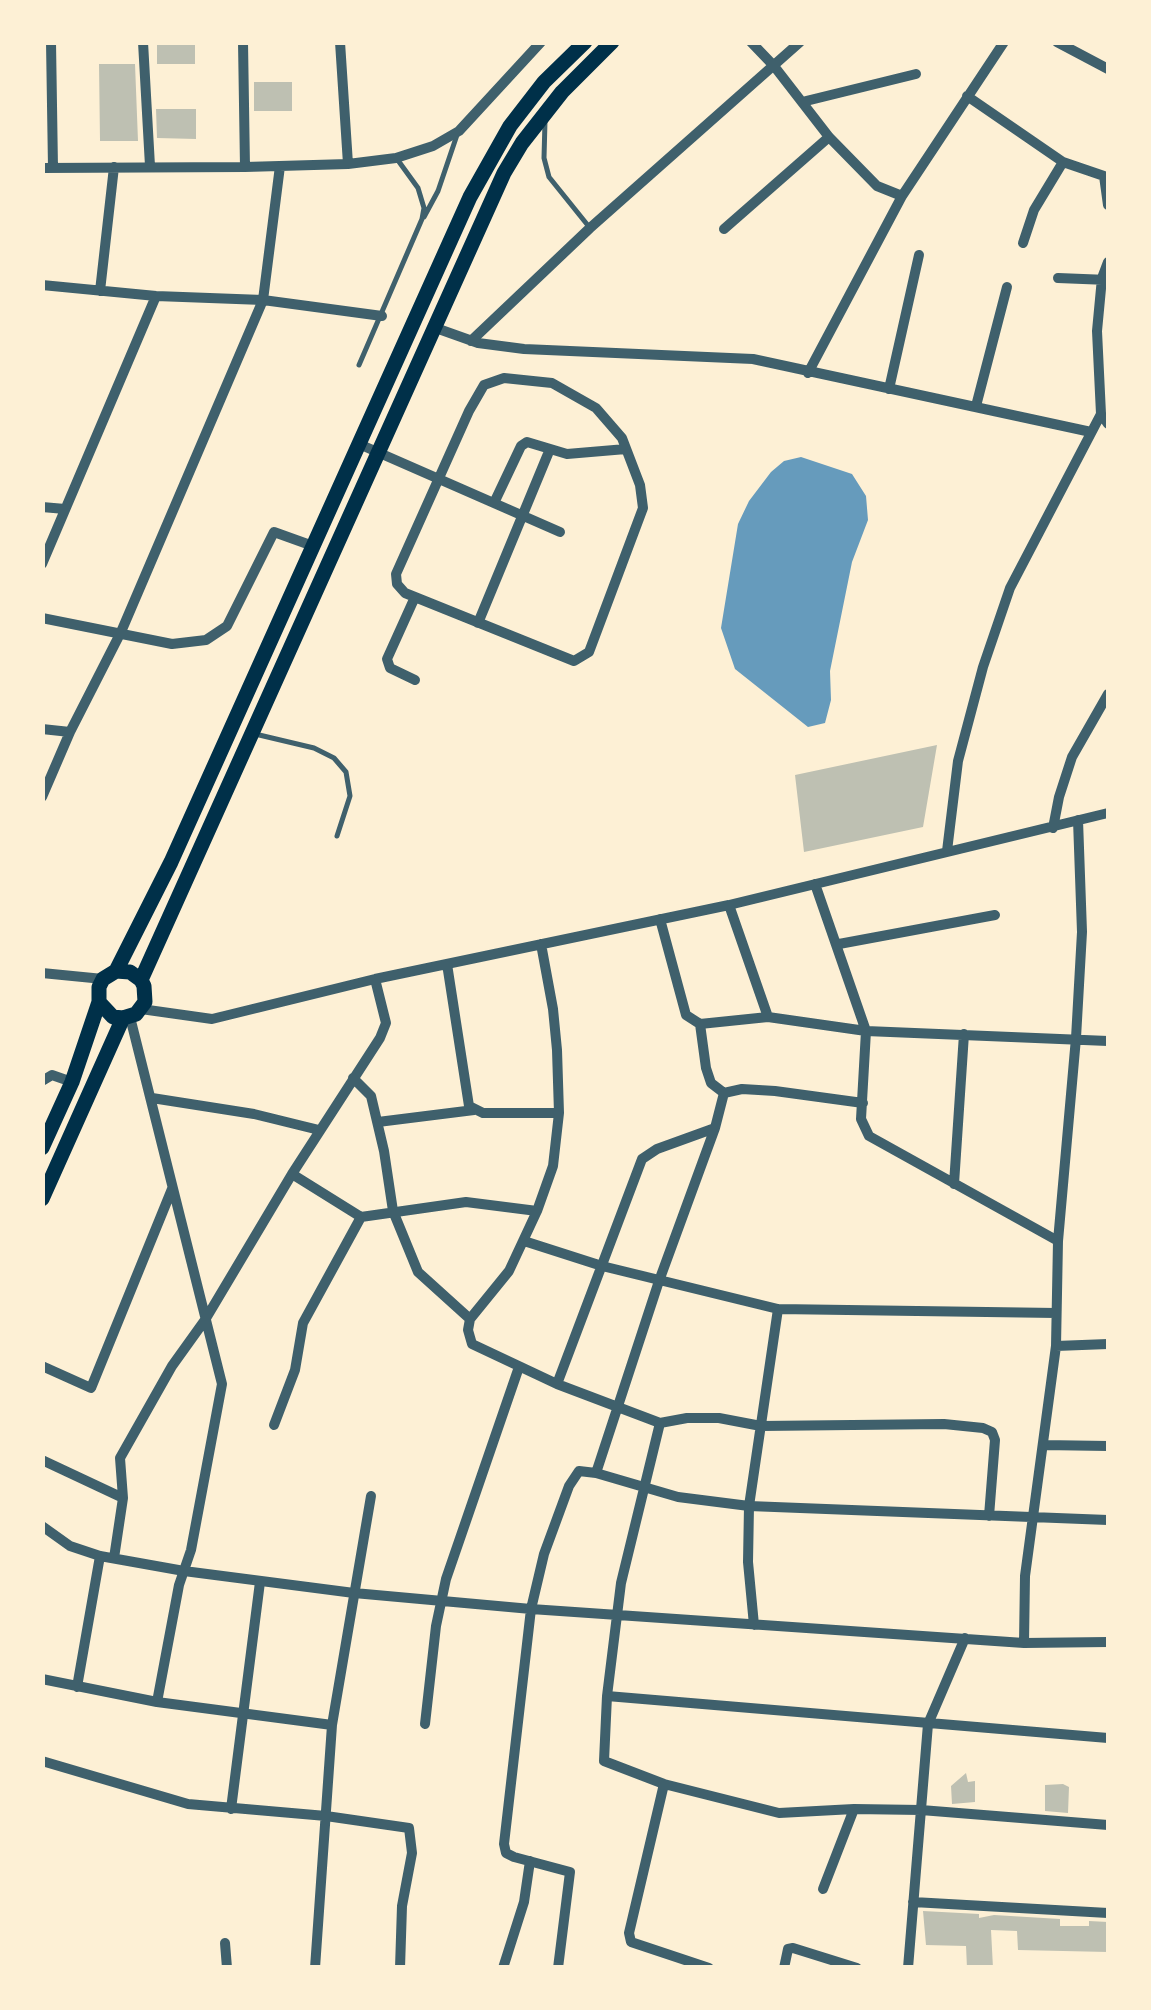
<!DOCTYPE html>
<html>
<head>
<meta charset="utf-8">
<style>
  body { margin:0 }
  #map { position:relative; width:1151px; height:2010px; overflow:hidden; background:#fdf0d5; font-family:Commissioner,sans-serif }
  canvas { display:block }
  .frame { position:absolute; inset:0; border:45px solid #fdf0d5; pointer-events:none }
</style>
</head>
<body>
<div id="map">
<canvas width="1151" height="2010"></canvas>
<div class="frame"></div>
</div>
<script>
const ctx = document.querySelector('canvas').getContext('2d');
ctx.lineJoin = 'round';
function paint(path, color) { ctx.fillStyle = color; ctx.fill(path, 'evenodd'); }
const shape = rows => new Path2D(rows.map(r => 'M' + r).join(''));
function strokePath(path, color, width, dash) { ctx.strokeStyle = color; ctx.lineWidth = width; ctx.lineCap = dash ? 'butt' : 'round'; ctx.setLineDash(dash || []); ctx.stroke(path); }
const water = shape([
  [801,457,852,474,866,496,868,520,852,562,830,671,831,700,825,723,808,727,735,669,721,628,738,524,749,501,771,472,784,461]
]);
const building = shape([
  [157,42,195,42,195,64,157,64],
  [99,64,135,64,138,141,100,141],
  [254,82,292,82,292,111,254,111],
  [156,109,196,109,196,139,157,138],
  [937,745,923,827,804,852,795,775],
  [966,1773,968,1782,975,1781,975,1802,952,1804,951,1786],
  [1063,1784,1069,1787,1068,1813,1045,1811,1045,1785],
  [923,1911,979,1914,979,1918,994,1915,1060,1919,1060,1926,1089,1926,1089,1921,1108,1922,1108,1952,1018,1950,1017,1931,991,1930,993,1968,967,1968,966,1946,926,1945]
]);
const service = shape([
  [545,121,544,158,549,177,590,228],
  [424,217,438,191,457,135],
  [359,365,422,219,424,208,418,188,397,159],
  [255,734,314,748,334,758,346,772,350,796,337,836]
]);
const minor = shape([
  [51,42,53,168],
  [143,42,150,166],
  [243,42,245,167],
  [340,42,348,164],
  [751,42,774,66,829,137,877,186,902,196,1004,42],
  [1057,42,1108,69],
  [967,96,1063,162,1104,176,1108,205],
  [802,102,916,74],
  [42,168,245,167,348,164,396,158,433,146,459,131,541,42],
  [724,229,829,137],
  [1023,243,1034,210,1063,162],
  [1108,262,1102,278,1097,331,1101,414,1108,424],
  [1058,278,1108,280],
  [42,285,156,296,263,300,382,316],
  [100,291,114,167],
  [433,327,478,343,524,349,753,359,1091,432],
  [471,341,590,228,800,42],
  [808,373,902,196],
  [504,378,552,383,596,408,622,438,640,485,643,508,589,652,574,661,405,593,397,584,396,574,469,411,484,385,504,378],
  [889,389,919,255],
  [976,406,1007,287],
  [359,444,560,532],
  [494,503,521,446,527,442,567,454,626,449],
  [42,507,65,509],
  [42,564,156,296],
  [42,618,172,644,206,640,227,626,274,532,313,546],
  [478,623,550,449],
  [415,680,390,668,387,659,415,597],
  [42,729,70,732],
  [42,797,70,732,121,632,263,300,280,166],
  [1053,828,1059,797,1072,757,1108,694],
  [947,851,958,761,983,667,1010,588,1101,414],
  [815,884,866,1031,861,1119,869,1136,1058,1241],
  [729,905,768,1017],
  [660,919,686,1015,700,1024,768,1017,866,1031,1108,1041],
  [541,944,553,1009,557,1050,559,1113,553,1166,537,1211,509,1271,470,1319,468,1330,472,1344,557,1384,660,1423,687,1418,719,1418,761,1426,944,1424,983,1428,992,1432,995,1440,989,1516],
  [839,944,995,915],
  [447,964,469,1106,483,1113,559,1113],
  [42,973,103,979],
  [141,1009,212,1019,375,979,729,905,1108,813],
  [130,1017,222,1384,191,1550,179,1585,157,1702],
  [700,1024,706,1068,711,1083,724,1093],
  [353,1078,371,1096,384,1151,393,1211,418,1272,470,1319],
  [42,1081,52,1075,72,1082],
  [152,1098,254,1114,319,1130],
  [378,1122,474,1110],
  [292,1174,361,1217,466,1202,537,1211],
  [954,1184,964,1034],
  [524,1241,602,1266,778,1309,1056,1313],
  [1056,1346,1108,1344],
  [42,1366,91,1388,172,1189],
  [557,1384,642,1159,657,1149,715,1128],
  [660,1423,621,1583,607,1696,604,1761,664,1784,779,1813,854,1809,921,1810,1108,1825],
  [274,1425,295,1370,303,1323,361,1217],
  [1043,1445,1108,1446],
  [42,1460,123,1498],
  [596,1473,659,1281,715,1128,724,1093,742,1089,775,1091,863,1103],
  [42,1526,70,1546,100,1556,184,1571,354,1593,531,1609,1024,1643,1108,1642],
  [114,1558,123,1498,120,1458,172,1366,205,1320,292,1174,380,1038,386,1023,375,979],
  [754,1625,748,1562,749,1506,778,1309],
  [1024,1643,1025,1576,1056,1346,1058,1241,1076,1038,1082,932,1078,820],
  [42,1679,157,1702,332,1725],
  [77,1687,100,1556],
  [607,1696,1108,1738],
  [425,1724,436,1626,446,1579,519,1367],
  [42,1761,188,1804,326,1816,409,1828,412,1853,402,1906,400,1968],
  [664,1784,629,1933,631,1942,709,1968],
  [231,1809,260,1582],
  [823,1889,854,1809],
  [913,1902,1108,1913],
  [225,1943,227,1968],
  [315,1968,332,1725,371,1496],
  [503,1968,524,1902,530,1861],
  [558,1968,570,1872,514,1857,506,1853,504,1844,531,1609,544,1554,569,1486,579,1471,596,1473,678,1497,749,1506,1108,1520],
  [784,1968,788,1949,793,1948,857,1968],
  [908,1968,928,1724,965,1638]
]);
const primary = shape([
  [116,971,171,862,470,197,510,126,544,82,585,42],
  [141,980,504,173,522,143,562,92,612,42],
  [42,1148,72,1082,99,1002],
  [42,1199,123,1018,136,1014,145,1002,144,986,141,980,130,972,116,971,103,979,99,987,99,1002,113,1017,123,1018]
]);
paint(water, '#669bbc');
paint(building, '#bec0b2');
strokePath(service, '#3f606c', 5);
strokePath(minor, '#3f606c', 10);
strokePath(primary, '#003049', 15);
</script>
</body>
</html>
